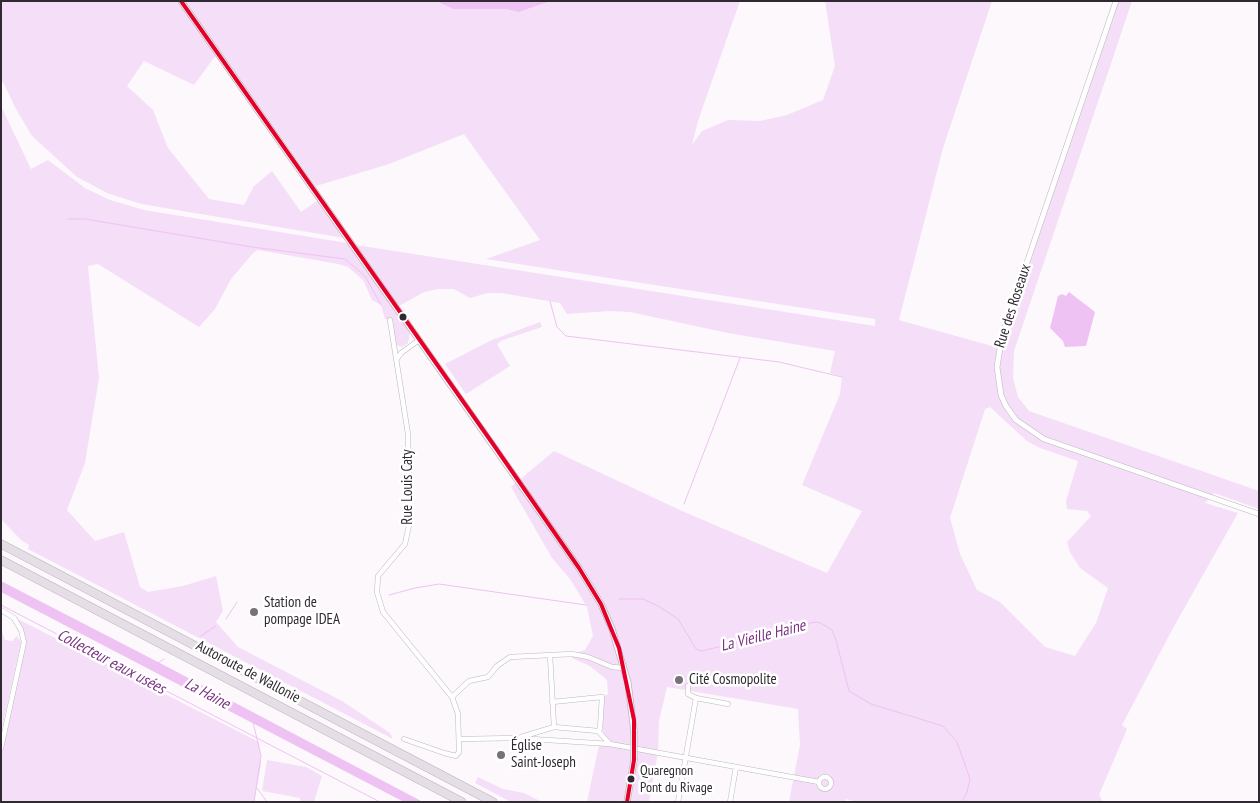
<!DOCTYPE html>
<html>
<head>
<meta charset="utf-8">
<style>
  body { margin:0 }
  #map { position:relative; width:1260px; height:803px; overflow:hidden; background:#fcf8fc; font-family:"PT Sans Narrow",sans-serif }
  canvas { display:block }
  .frame { position:absolute; inset:0; border:2px solid #302931; pointer-events:none }
</style>
</head>
<body>
<div id="map">
<canvas width="1260" height="803"></canvas>
<div class="frame"></div>
</div>
<script>
const ctx = document.querySelector('canvas').getContext('2d');
ctx.lineJoin = 'round';
function paint(path, color) { ctx.fillStyle = color; ctx.fill(path, 'evenodd'); }
const shape = rows => new Path2D(rows.map(r => 'M' + r).join(''));
function strokePath(path, color, width, dash) { ctx.strokeStyle = color; ctx.lineWidth = width; ctx.lineCap = dash ? 'butt' : 'round'; ctx.setLineDash(dash || []); ctx.stroke(path); }
function write(font, color, halo, rows, align = 'center') {
  ctx.font = font + ' "PT Sans Narrow",sans-serif'; ctx.lineWidth = 5; ctx.setLineDash([]); ctx.textBaseline = 'middle'; ctx.strokeStyle = halo; ctx.fillStyle = color; for (const [text, x, y, turn = 0] of rows) {
    ctx.save(); ctx.translate(x, y); ctx.rotate((+turn || 0) * Math.PI / 180); ctx.textAlign = isNaN(turn) ? turn : align; if (halo) ctx.strokeText(text, 0, 0); ctx.fillText(text, 0, 0); ctx.restore();
  }
}
const green = shape([
  [1,1,177,1,216,55,194,85,144,61,127,86,153,110,168,148,209,199,244,205,254,186,272,171,301,212,318,200,344,238,141,204,107,193,77,177,32,136,16,109,3,82,1,83],
  [181,1,436,1,453,9,506,9,519,12,551,1,740,1,698,121,692,145,702,131,728,120,760,121,787,115,823,100,835,66,825,1,992,1,943,148,899,320,999,348,1116,1,1132,1,1014,351,1013,378,1018,397,1029,411,1259,491,1259,509,1214,493,1205,503,1238,513,1172,630,1122,725,1127,729,1099,795,1103,802,856,802,846,799,845,802,789,802,800,745,798,709,667,687,659,721,658,752,649,802,587,802,599,745,610,744,603,731,603,697,608,694,607,680,590,666,572,658,572,654,585,650,593,636,587,607,570,579,552,558,511,487,554,451,682,511,827,573,862,511,802,485,840,394,842,377,830,373,835,351,728,333,630,312,609,311,567,314,560,303,501,293,488,293,470,298,454,289,438,289,424,292,399,306,356,245,875,326,875,319,486,259,540,240,464,134,389,164,316,186,205,30],
  [990,407,1027,441,1040,448,1078,461,1066,501,1067,509,1087,511,1091,516,1067,542,1070,552,1080,568,1108,588,1096,623,1075,656,1045,647,1000,602,977,590,960,554,950,518,985,409],
  [1,106,31,169,48,160,85,188,110,200,144,210,347,243,410,333,408,343,402,347,396,345,391,319,385,319,381,305,372,300,363,280,348,267,338,264,258,250,254,252,231,279,215,309,199,327,98,264,88,266,99,378,85,463,67,510,95,541,124,532,140,587,148,592,183,586,216,576,223,611,216,622,238,647,342,701,390,733,393,739,28,549,29,545,21,540,1,519],
  [540,322,542,327,503,340,497,344,510,366,466,394,445,364,492,340],
  [10,615,259,742,261,765,254,802,1,802,1,748,23,655,21,630],
  [1,629,5,640,12,641,17,636,21,642,1,733],
  [267,760,306,767,322,776,314,802,300,802,300,798,262,791],
  [478,777,503,789,524,793,542,802,511,802,475,783]
]);
const water = shape([
  [436,1,551,1,519,12,506,9,453,9],
  [1069,292,1095,312,1086,346,1065,347,1063,341,1050,328,1058,296,1062,294,1066,296],
  [1,581,158,662,423,802,404,802,1,592]
]);
const stream = shape([
  [68,219,85,219,252,247,345,259,365,276,381,305],
  [550,301,557,327,566,336,779,362,842,377],
  [684,504,740,358],
  [389,595,415,588,439,584,586,605],
  [619,599,643,599,658,606,678,619,696,649,701,651,805,627,810,623,818,622,826,626,832,630,836,640,849,691,871,704,943,726,957,742,970,779,967,792,962,802],
  [1,605,380,802],
  [226,619,237,602],
  [201,636,216,626],
  [158,663,164,659],
  [253,722,261,756,254,802],
  [257,788,267,802]
]);
const minor = shape([
  [390,320,408,434,410,521,405,544,378,576,377,592,383,612,452,697,458,714,459,752,456,756,444,753,404,739],
  [397,359,401,353,419,340],
  [1,610,14,618,21,630,24,642,1,748],
  [550,655,554,727],
  [452,697,469,681,488,677,497,666,510,657,572,654,588,657,612,667,624,668],
  [696,698,728,704],
  [598,731,610,744],
  [521,737,554,727,598,731,600,729,602,697,552,702],
  [461,739,516,738,610,744,819,782],
  '819 783a6 6 0 1 1 12 0a6 6 0 1 1-12 0Z',
  [678,802,696,698,688,694,688,686],
  [730,802,736,767]
]);
const tertiary = shape([
  [1116,1,1002,336,997,367,1001,395,1006,406,1016,420,1044,439,1259,514]
]);
const secondary = shape([
  [181,1,579,568,601,604,612,629,628,683,634,731],
  [627,802,634,760]
]);
const motorway = shape([
  [1,544,493,802],
  [1,560,462,802]
]);
const secondaryBridge = shape([
  [634,760,634,731]
]);
const bus1 = shape([
  [181,1,493,444,579,568,601,604,619,648,634,720,634,760,627,802]
]);
const markers = [
  [403,317,4.5,"#302931"],
  [254,612,5,"#777178"],
  [679,680,5,"#777178"],
  [501,755,5,"#777178"],
  [631,779,4.5,"#302931"]
];
const busNames = [
  ["Quaregnon",640,771],
  ["Pont du Rivage",640,788]
];
const streetNames = [
  ["Rue des Roseaux",1013,306,-72],
  ["Rue Louis Caty",408,487,-90],
  ["Autoroute de Wallonie",248,672,28]
];
const poiNames = [
  ["Station de",264,603],
  ["pompage IDEA",264,620],
  ["Cité Cosmopolite",689,680],
  ["Église",511,746],
  ["Saint-Joseph",511,763]
];
const waterNames = [
  ["La Vieille Haine",763,636,-14],
  ["Collecteur eaux usées",111,662,28],
  ["La Haine",207,694,28]
];
paint(green, '#f5def8');
paint(water, '#eec2f3');
strokePath(stream, '#eec2f3', 1);
strokePath(minor, '#bdb8bd', 5.5);
strokePath(tertiary, '#bdb8bd', 6);
strokePath(secondary, '#bdb8bd', 7);
strokePath(motorway, '#bcb1bc', 9);
strokePath(minor, '#fffeff', 4.5);
strokePath(tertiary, '#fffeff', 5);
strokePath(secondary, '#fffeff', 5.5);
strokePath(motorway, '#e6dee7', 8);
strokePath(secondaryBridge, '#bdb8bd', 7, []);
strokePath(secondaryBridge, '#fffeff', 5.5);
strokePath(bus1, '#e4002b', 4);
for (const [x, y, r, color] of markers) { const dot = new Path2D(); dot.arc(x, y, r, 0, 2 * Math.PI); ctx.fillStyle = color; ctx.fill(dot); strokePath(dot, '#fff', 2); }
write('14px', '#302931', '#fff', busNames, 'left');
write('15px', '#302931', '#fff', streetNames);
write('15px', '#302931', '#fff', poiNames, 'left');
write('italic 16px', '#7b3484', '#fff', waterNames);
</script>
</body>
</html>
